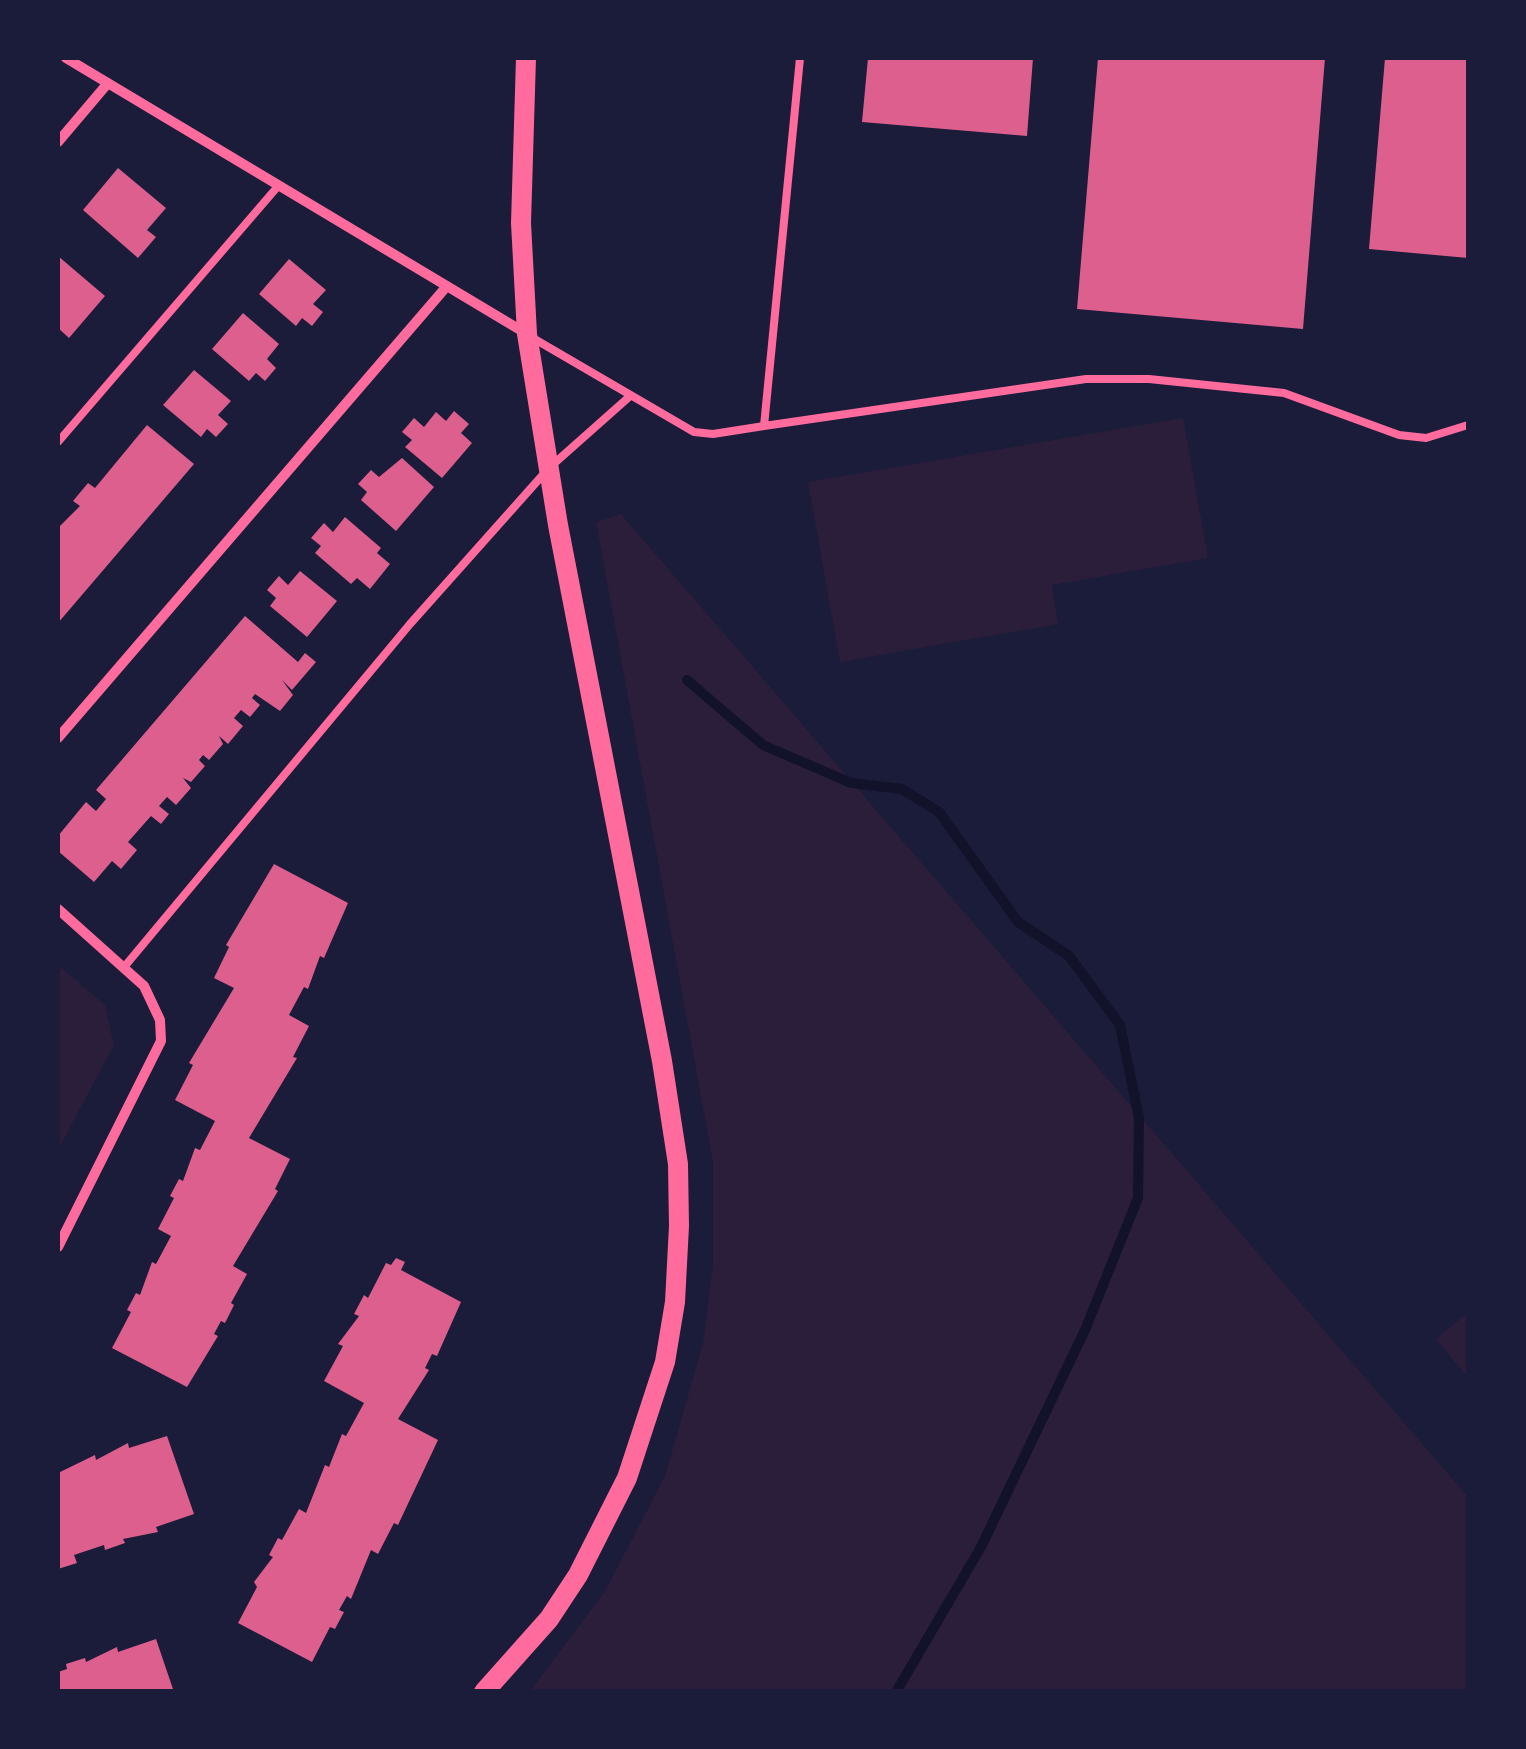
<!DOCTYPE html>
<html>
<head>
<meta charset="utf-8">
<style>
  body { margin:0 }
  #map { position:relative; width:1526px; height:1749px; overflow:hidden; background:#1b1b3a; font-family:Helvetica,sans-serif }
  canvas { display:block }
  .frame { position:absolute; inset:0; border:60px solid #1b1b3a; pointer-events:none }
</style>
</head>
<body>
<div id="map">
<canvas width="1526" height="1749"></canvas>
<div class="frame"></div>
</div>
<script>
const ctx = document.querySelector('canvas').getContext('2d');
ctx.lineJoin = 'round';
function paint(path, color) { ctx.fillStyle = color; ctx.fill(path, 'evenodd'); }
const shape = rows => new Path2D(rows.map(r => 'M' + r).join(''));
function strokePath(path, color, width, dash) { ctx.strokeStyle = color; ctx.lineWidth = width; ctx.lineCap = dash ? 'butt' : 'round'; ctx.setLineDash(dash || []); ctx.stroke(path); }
const green = shape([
  [1183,418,1208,558,1052,585,1058,624,840,662,808,482],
  [621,514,1468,1497,1468,1691,530,1691,605,1591,665,1476,703,1343,713,1264,713,1162,596,522],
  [58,965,105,1005,114,1045,58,1150],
  [1468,1312,1468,1378,1436,1339]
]);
const stream = shape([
  [687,680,763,745,851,783,902,789,939,812,1018,922,1069,956,1120,1025,1139,1118,1138,1198,1085,1330,981,1547,896,1692]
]);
const building = shape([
  [868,58,1033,58,1027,136,862,122],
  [1098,58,1325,58,1303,329,1077,309],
  [1385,58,1468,58,1468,258,1369,249],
  [118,168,166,208,147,230,156,237,138,258,83,210],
  [58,256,105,296,69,338,58,328],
  [289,259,326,290,313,304,323,312,312,326,302,318,296,326,259,294],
  [243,313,279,344,267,359,276,368,265,381,256,373,249,381,212,349],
  [194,370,231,401,218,415,228,424,216,437,207,429,201,437,163,405],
  [454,411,469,424,461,433,472,443,442,478,405,447,412,440,402,432,414,418,424,427,436,412,446,421],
  [147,425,194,464,58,623,58,528,80,506,73,501,88,483,95,488],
  [402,458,434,487,396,531,361,500,367,492,358,484,371,470,379,477],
  [345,517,381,548,377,553,390,564,370,589,357,578,351,584,315,553,321,546,311,538,324,523,333,532],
  [300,571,337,601,307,637,270,606,276,598,267,590,279,576,288,585],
  [245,616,298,662,305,653,316,662,292,690,282,680,293,695,280,711,255,694,252,698,260,705,250,717,241,710,234,718,243,726,228,744,219,736,223,744,209,760,203,755,199,760,205,766,191,782,183,778,191,788,176,805,167,797,159,806,169,814,161,824,151,816,128,842,137,850,121,869,112,861,94,882,58,851,58,836,86,802,96,811,106,799,96,790],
  [274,864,348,903,324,958,320,956,308,989,304,987,289,1015,309,1026,293,1057,297,1058,249,1138,290,1159,275,1189,278,1191,233,1266,247,1274,231,1303,234,1305,225,1323,221,1321,214,1334,218,1336,187,1387,112,1348,131,1312,127,1310,136,1293,140,1295,152,1262,156,1264,171,1236,158,1229,174,1198,170,1196,179,1179,183,1181,195,1148,200,1150,215,1121,175,1100,193,1065,189,1063,234,988,214,978,229,947,226,945],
  [396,1258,405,1262,401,1270,461,1302,437,1356,432,1354,425,1368,429,1370,398,1419,438,1440,398,1525,394,1523,378,1554,371,1550,351,1599,347,1596,339,1610,344,1612,335,1629,330,1627,312,1662,238,1623,257,1587,254,1582,273,1557,269,1555,278,1538,282,1540,299,1509,306,1513,325,1465,329,1467,342,1434,346,1436,364,1403,324,1381,343,1346,338,1344,359,1316,354,1314,364,1295,368,1298,386,1263,391,1265],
  [167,1436,194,1514,156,1527,158,1532,123,1539,125,1543,105,1550,104,1545,74,1555,77,1563,58,1569,58,1473,95,1455,96,1460,128,1443,129,1448],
  [156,1639,174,1692,58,1692,58,1672,67,1669,66,1664,85,1658,86,1662,117,1647,118,1652]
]);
const service = shape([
  [531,337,694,432,713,434,764,426,800,58],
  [764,426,1086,379,1149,379,1284,393,1399,435,1426,438,1468,425],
  [58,442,279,185],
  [125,966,410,624,549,468,629,397]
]);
const minor = shape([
  [66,58,527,334],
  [58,142,108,83],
  [58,738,447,286],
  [58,909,144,986,160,1020,161,1041,58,1247]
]);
const secondary = shape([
  [484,1692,549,1619,578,1575,627,1478,665,1362,675,1302,679,1226,678,1164,662,1061,558,525,527,334,521,223,526,58]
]);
paint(green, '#2a1e3b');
strokePath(stream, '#12122b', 10);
paint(building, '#dd5f8e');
strokePath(service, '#ff6b9d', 8);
strokePath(minor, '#ff6b9d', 10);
strokePath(secondary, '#ff6b9d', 20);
</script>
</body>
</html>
